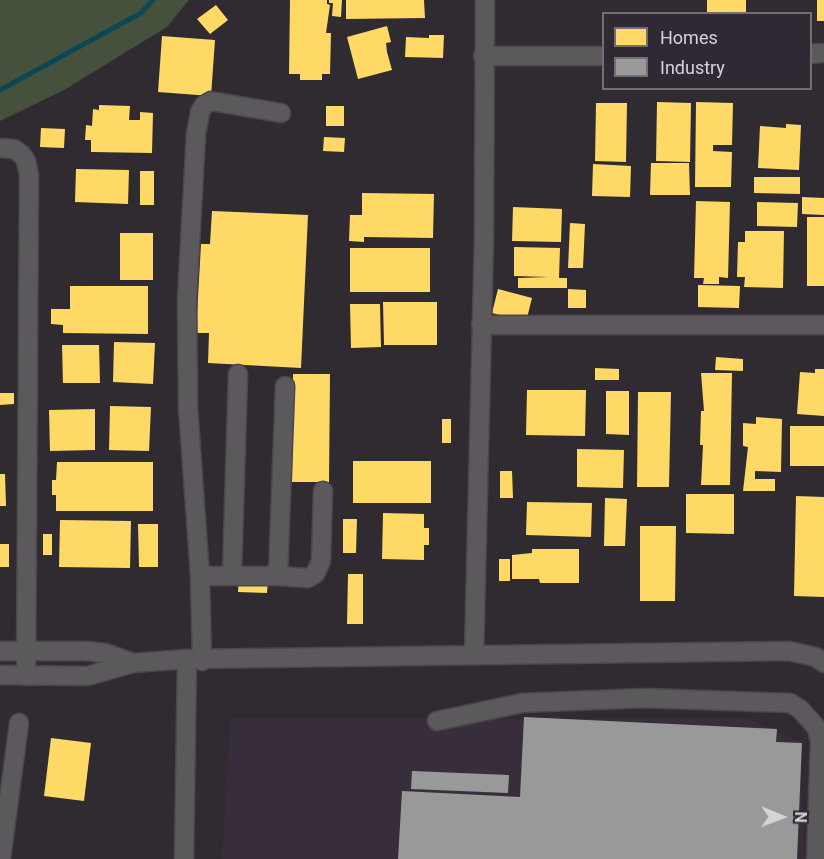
<!DOCTYPE html>
<html>
<head>
<meta charset="utf-8">
<style>
  body { margin:0 }
  #map { position:relative; width:824px; height:859px; overflow:hidden; background:#2f2b31; font-family:Roboto,sans-serif }
  canvas { display:block }
  .legend { position:absolute; left:602px; top:12px; width:210px; height:78px; box-sizing:border-box; background:#302933; border:2px solid #736d75; margin:0; padding:8px 10px; list-style:none; font-size:18px; color:#d7d2d9 }
  .legend li { display:flex; align-items:center; gap:12px; height:30px }
  .legend b { width:30px; border:2px solid #736d75 }
  .north { position:absolute; left:752px; top:787px; width:60px; height:60px; -webkit-text-stroke:4px #302933; paint-order:stroke; rotate:91deg; font-size:16px; font-weight:700; line-height:24px; text-align:center; color:#d7d2d9 }
  .north::after { content:''; display:block; margin:auto; width:21px; height:27px; background:#d7d2d9; clip-path:polygon(50% 0,100% 100%,50% 72%,0 100%) }
</style>
</head>
<body>
<div id="map">
<canvas width="824" height="859"></canvas>
<ul class="legend">
<li><b style="height:16px;background:#ffd966"></b>Homes</li>
<li><b style="height:16px;background:#999"></b>Industry</li>
</ul>
<div class="north">N</div>
</div>
<script>
const ctx = document.querySelector('canvas').getContext('2d');
ctx.lineJoin = 'round';
function paint(path, color) { ctx.fillStyle = color; ctx.fill(path, 'evenodd'); }
const shape = rows => new Path2D(rows.map(r => 'M' + r).join(''));
function strokePath(path, color, width, dash) { ctx.strokeStyle = color; ctx.lineWidth = width; ctx.lineCap = dash ? 'butt' : 'round'; ctx.setLineDash(dash || []); ctx.stroke(path); }
const built = shape([
  [231,719,749,719,799,741,805,859,222,859]
]);
const green = shape([
  [0,0,189,0,167,27,64,90,0,121]
]);
const homes = shape([
  [290,0,327,0,327,4,330,5,326,33,331,33,330,74,322,74,322,80,300,80,300,74,289,74],
  [329,0,342,0,341,17,332,16,333,3,329,3],
  [346,0,424,0,425,18,346,19],
  [707,0,746,0,746,13,707,14],
  [817,0,824,0,824,21,817,21],
  [216,5,228,20,210,34,197,19],
  [387,26,391,42,386,43,387,52,392,70,358,79,347,37],
  [429,35,444,35,443,58,405,57,406,37,429,38],
  [162,36,215,40,211,96,158,92],
  [657,102,691,103,690,162,656,161],
  [696,102,733,103,732,145,713,145,713,151,732,152,731,187,695,187],
  [596,103,627,103,626,162,595,161],
  [99,105,130,106,129,120,140,120,140,112,153,113,152,153,91,152,91,140,85,140,86,125,92,126,93,109,99,110],
  [326,106,344,106,344,126,326,126],
  [786,124,801,125,799,170,758,168,760,126,786,128],
  [41,128,65,129,64,148,40,147],
  [324,137,345,138,344,152,323,151],
  [651,163,689,163,690,195,650,195],
  [593,164,631,166,630,197,592,196],
  [76,169,129,170,128,204,75,202],
  [140,171,154,171,154,205,140,205],
  [754,177,800,177,800,194,754,193],
  [362,193,434,194,433,238,364,237,364,242,349,241,350,215,362,215],
  [802,197,824,198,824,215,802,214],
  [696,201,730,202,728,278,719,277,719,284,703,284,704,278,694,278],
  [757,202,798,203,797,227,757,226],
  [513,207,562,209,561,242,512,241],
  [212,211,308,215,301,368,208,363,209,333,196,333,201,244,210,244],
  [807,217,824,217,824,286,807,286],
  [570,223,585,224,583,268,568,268],
  [745,231,784,231,783,288,744,287,745,277,737,277,738,242,745,242],
  [120,233,153,233,153,280,120,280],
  [514,247,560,248,559,278,567,278,567,288,518,288,518,278,549,277,514,276],
  [350,248,430,248,430,292,350,292],
  [698,285,740,286,739,308,698,307],
  [70,286,148,286,148,334,63,333,63,325,51,324,51,309,70,309],
  [498,289,532,298,526,322,492,313],
  [568,289,586,290,586,308,568,308],
  [383,302,437,302,437,345,384,345],
  [350,304,380,304,381,347,351,348],
  [114,342,155,343,153,384,113,382],
  [62,345,99,345,100,383,63,383],
  [716,357,743,359,743,371,715,370],
  [595,368,619,369,619,380,595,380],
  [815,369,824,369,824,416,797,414,800,372,815,373],
  [701,373,732,373,730,485,701,485,703,445,700,445,701,411,704,411],
  [293,374,330,374,329,482,292,482],
  [527,390,586,390,585,436,526,435],
  [606,391,629,391,629,435,606,434],
  [638,392,671,392,669,487,637,487],
  [0,393,14,393,14,404,0,405],
  [110,406,151,407,149,451,109,450],
  [95,409,95,450,50,451,49,410],
  [756,417,782,419,781,472,755,471,755,479,775,479,775,491,743,491,748,447,743,446,743,423,756,424],
  [442,419,451,419,451,443,442,443],
  [790,426,824,426,824,466,790,466],
  [577,449,624,450,623,488,577,487],
  [353,461,431,461,431,503,353,503],
  [57,462,153,462,153,511,56,511,56,495,52,495,52,480,56,480],
  [500,471,512,471,513,498,500,498],
  [0,474,5,474,6,506,0,506],
  [686,494,734,494,734,534,686,533],
  [796,496,824,497,824,597,794,596],
  [605,498,627,499,625,546,604,546],
  [527,502,592,503,591,537,526,535],
  [383,513,424,514,424,528,429,528,429,545,424,545,424,560,382,559],
  [343,519,357,519,356,553,343,553],
  [60,520,131,521,130,568,59,567],
  [138,524,158,524,158,567,139,567],
  [640,526,676,526,675,601,640,601],
  [43,534,52,534,52,555,43,555],
  [0,544,9,544,9,567,0,567],
  [532,549,579,549,579,583,540,583,539,579,512,579,512,555,532,553],
  [499,559,510,559,510,581,499,581],
  [348,574,363,574,363,624,347,624],
  [239,578,268,579,267,593,238,592],
  [51,738,91,743,84,801,44,796]
]);
const industry = shape([
  [524,717,777,729,776,742,802,743,797,859,398,859,402,791,520,797],
  [412,771,509,775,508,793,411,789]
]);
const stream = shape([
  [0,90,141,13,153,0]
]);
const minor = shape([
  [810,54,824,53],
  [483,56,604,56],
  [0,148,14,149,22,155,26,161,29,175,26,676],
  [481,325,824,325],
  [232,574,238,374],
  [200,576,278,576,285,386],
  [278,576,308,578,315,574,321,561,323,491],
  [0,651,85,651,105,653,133,663],
  [474,655,484,237,485,0],
  [202,661,200,576,188,407,187,299,196,134,200,112,204,105,211,101,281,113],
  [0,675,88,676,133,663,187,659,789,651,816,657,824,663],
  [437,721,522,703,644,698,790,703,800,709,817,728,820,742,816,859],
  [1,859,19,723],
  [184,859,187,659]
]);
paint(built, '#382e3b');
paint(green, '#45513d');
paint(homes, '#ffd966');
paint(industry, '#999');
strokePath(stream, '#0c4854', 5);
strokePath(minor, '#4a464b', 21);
strokePath(minor, '#5c595d', 18);
</script>
</body>
</html>
